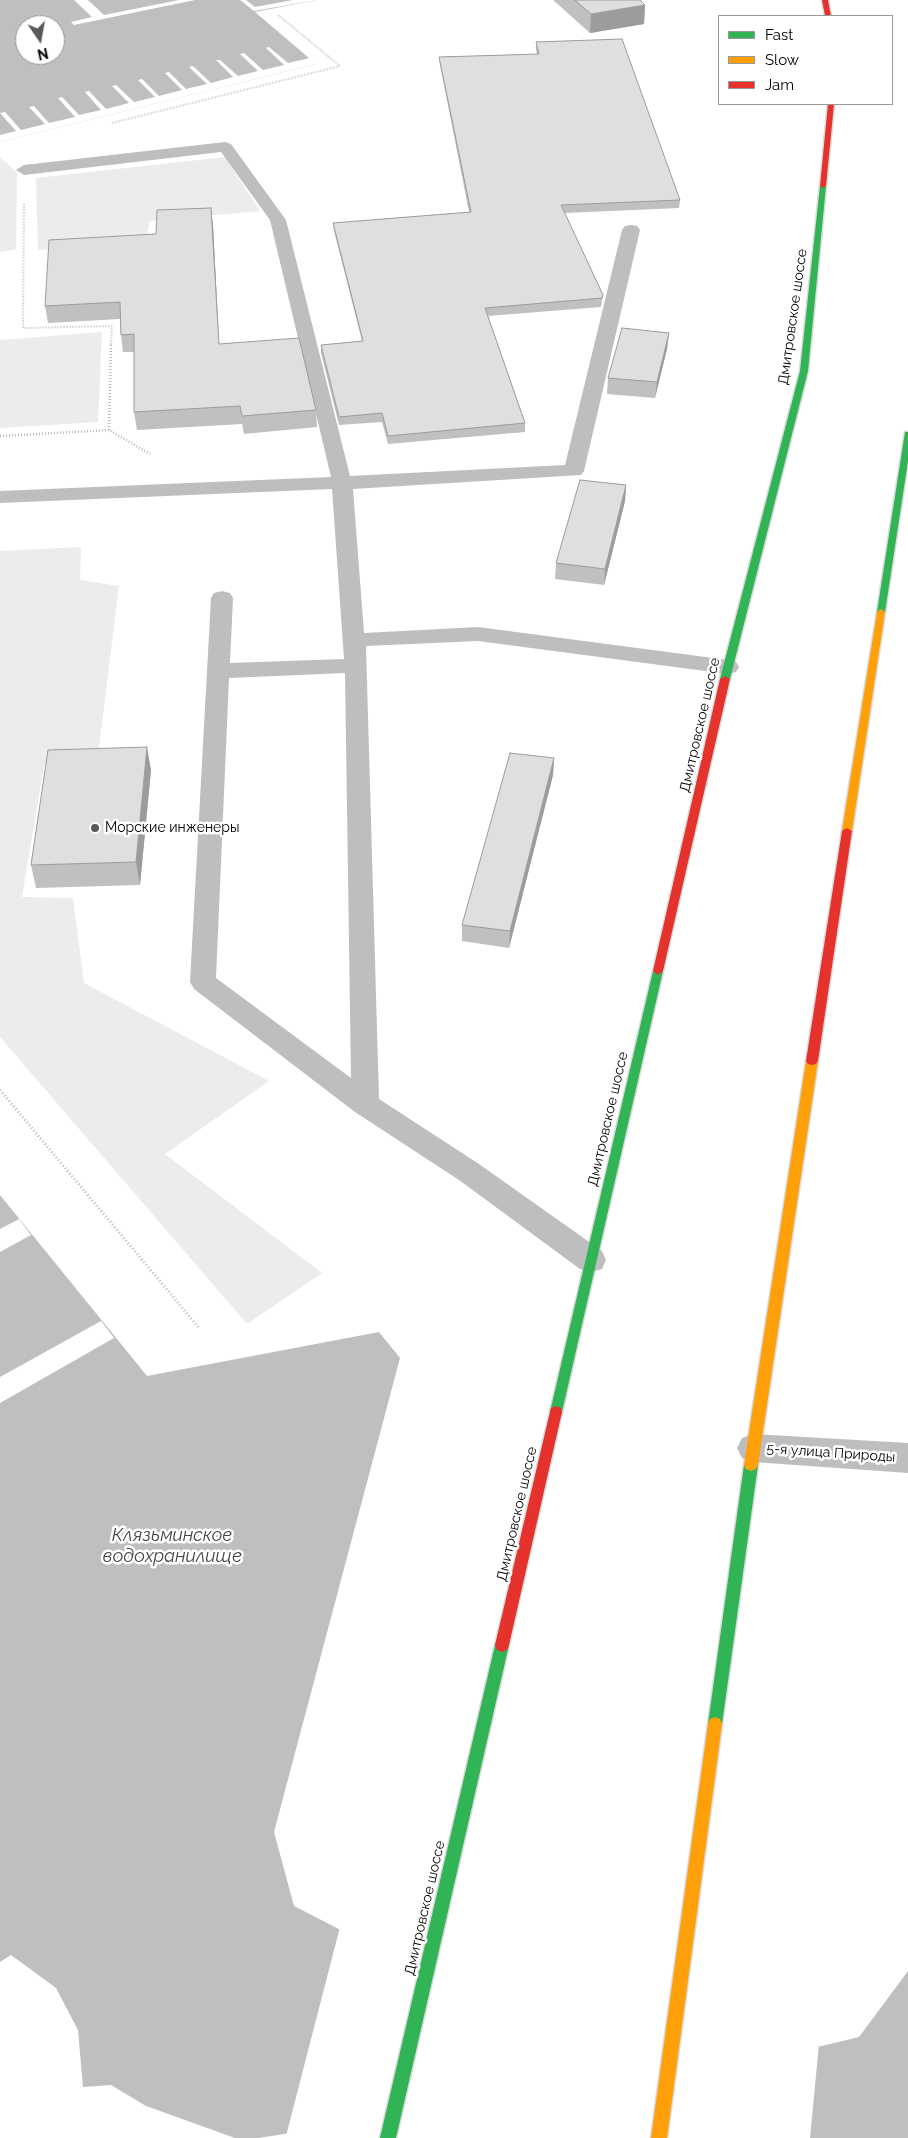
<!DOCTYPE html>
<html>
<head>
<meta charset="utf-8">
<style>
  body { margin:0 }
  #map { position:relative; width:908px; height:2138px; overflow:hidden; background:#fff; font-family:Raleway,sans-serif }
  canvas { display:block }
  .legend { position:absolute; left:718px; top:15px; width:175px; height:90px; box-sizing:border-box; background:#fff; border:1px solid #999; margin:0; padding:6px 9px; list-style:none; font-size:15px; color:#000 }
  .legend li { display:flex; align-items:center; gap:10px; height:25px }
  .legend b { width:25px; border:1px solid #999 }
  .north { position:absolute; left:15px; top:15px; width:50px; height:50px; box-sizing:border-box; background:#fff; border:1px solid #999; border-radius:50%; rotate:168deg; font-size:14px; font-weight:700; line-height:20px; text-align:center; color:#000 }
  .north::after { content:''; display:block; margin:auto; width:18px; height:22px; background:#595959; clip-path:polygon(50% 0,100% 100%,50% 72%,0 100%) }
</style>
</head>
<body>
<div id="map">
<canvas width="908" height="2138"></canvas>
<ul class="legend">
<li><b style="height:6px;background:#30b455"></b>Fast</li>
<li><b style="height:6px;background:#ff9f0a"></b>Slow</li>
<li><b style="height:6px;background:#e5322d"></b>Jam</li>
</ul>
<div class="north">N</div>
</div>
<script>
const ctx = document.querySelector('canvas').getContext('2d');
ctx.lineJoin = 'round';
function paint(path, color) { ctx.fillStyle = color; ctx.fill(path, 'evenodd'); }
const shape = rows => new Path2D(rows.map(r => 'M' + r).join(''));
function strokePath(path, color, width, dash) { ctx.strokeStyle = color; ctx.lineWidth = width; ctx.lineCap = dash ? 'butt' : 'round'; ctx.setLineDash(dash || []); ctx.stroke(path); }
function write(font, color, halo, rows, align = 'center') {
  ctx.font = font + ' Raleway,sans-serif'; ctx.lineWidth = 5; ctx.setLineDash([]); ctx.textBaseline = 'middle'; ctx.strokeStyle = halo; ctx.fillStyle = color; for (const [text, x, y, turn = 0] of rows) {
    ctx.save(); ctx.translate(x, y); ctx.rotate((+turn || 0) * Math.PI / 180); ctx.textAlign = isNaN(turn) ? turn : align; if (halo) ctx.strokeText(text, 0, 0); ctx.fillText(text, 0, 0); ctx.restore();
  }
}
const green = shape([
  [0,157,17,173,16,249,0,252],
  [225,157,260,211,150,221,145,245,38,250,36,178],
  [102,332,98,422,0,428,0,340],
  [81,547,80,580,119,586,97,764,44,765,22,897,73,898,84,983,269,1081,165,1154,322,1273,247,1324,0,1037,0,551]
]);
const water = shape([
  [0,0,317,0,255,12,316,64,0,142],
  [25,25,55,25,55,55,25,55],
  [0,1195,147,1376,379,1332,400,1358,274,1832,294,1906,366,1943,538,1990,805,2050,859,2037,908,1971,908,2138,483,2138,402,2116,258,2138,235,2138,146,2106,111,2085,83,2087,78,2030,56,1988,11,1955,0,1962]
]);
const pier = shape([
  [74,0,88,0,104,15,179,0,195,0,74,25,71,22,92,17],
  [240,0,246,0,255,7,293,0,317,0,254,11],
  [269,47,288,63,310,58,316,64,0,142,0,135,16,131,0,113,5,112,21,130,45,124,29,107,34,106,49,123,75,117,58,98,62,97,79,115,101,110,85,92,89,91,106,109,129,103,112,86,116,85,134,102,155,97,138,80,142,79,159,96,182,90,165,73,169,72,186,89,207,84,189,67,193,66,211,83,233,77,216,60,220,60,238,76,258,71,240,54,244,53,263,70,284,65,266,48],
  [19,1219,31,1235,0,1252,0,1229],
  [101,1321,114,1338,0,1403,0,1377],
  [340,1927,367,1940,539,1988,805,2048,819,2044,810,2138,474,2138,402,2118,286,2136]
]);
const pathFar2 = shape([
  [112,123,340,66,278,15],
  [24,203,23,328,112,326,111,345]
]);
const pathFar1 = shape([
  [109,430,111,344],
  [0,436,109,430,150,454]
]);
const path = shape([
  [0,1090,199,1328]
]);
const lane = shape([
  [225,142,231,144,286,220,350,476,565,465,622,230,625,226,631,225,637,226,640,230,584,471,581,475,353,489,364,633,478,627,728,660,736,662,739,667,736,672,728,674,478,641,366,646,379,1099,479,1164,602,1251,606,1260,602,1269,591,1272,580,1269,459,1180,355,1112,194,989,190,982,211,598,214,593,222,591,230,593,233,598,230,663,344,659,332,489,0,503,0,491,331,477,270,220,221,152,24,175,16,170,24,165,225,142],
  [345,673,351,1078,216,978,229,678,345,673]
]);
const street = shape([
  [753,1434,908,1443,908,1473,753,1462,742,1458,737,1448,742,1438,753,1434]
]);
const fast = shape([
  [823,184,826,186,808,371,730,679,725,682,720,679,800,371,820,186,823,184],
  [905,432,908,432,908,461,885,612,881,615,877,612,905,432],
  [658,967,663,971,562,1412,561,1416,556,1418,551,1416,550,1412,653,971,658,967],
  [751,1459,756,1461,758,1465,722,1724,720,1729,715,1731,710,1729,708,1724,744,1465,746,1461,751,1459],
  [502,1638,507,1640,509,1645,396,2138,380,2138,495,1645,497,1640,502,1638]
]);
const slow = shape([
  [881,609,885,612,852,831,847,834,842,831,877,612,881,609],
  [812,1057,816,1058,818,1061,758,1465,756,1469,751,1471,746,1469,744,1465,806,1061,808,1058,812,1057],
  [715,1717,720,1719,722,1724,667,2138,651,2138,708,1724,710,1719,715,1717]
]);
const jam = shape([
  [822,0,828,0,831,16,825,16,822,0],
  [828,104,834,104,826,186,823,188,820,186,828,104],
  [725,676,730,679,663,971,658,975,653,971,720,679,725,676],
  [847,828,852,831,818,1061,816,1064,812,1065,808,1064,806,1061,842,831,847,828],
  [556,1406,561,1408,562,1412,509,1645,507,1650,502,1652,497,1650,495,1645,550,1412,551,1408,556,1406]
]);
const wall = shape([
  [553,0,640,0,645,5,644,24,590,33],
  [536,42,680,200,679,208,565,213,603,295,601,307,488,316,525,423,525,432,388,444,382,422,339,425,321,353,321,345,362,341,334,231,333,223,469,212,440,65,439,57,537,54,536,50],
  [213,225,219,344,316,410,317,427,244,434,242,424,137,430,134,412,134,352,123,352,121,335,120,319,48,323,45,306,156,234],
  [669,333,667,349,655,398,607,394,608,378],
  [626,485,625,501,604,585,555,579,556,563],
  [554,758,553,775,509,948,462,941,462,925],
  [151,770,140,885,36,888,31,865]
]);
const shadedWall = shape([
  [645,5,644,24,590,33,591,14],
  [211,208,213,225,220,361],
  [669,333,667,349,655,398,657,382],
  [626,485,625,501,604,585,605,569],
  [147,747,151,770,140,885,136,862],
  [554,758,553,775,509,948,510,931]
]);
const building = shape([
  [575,0,640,0,645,5,591,14,575,0],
  [622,39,680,200,561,205,603,295,602,298,485,308,525,423,388,436,382,413,339,417,321,345,363,341,333,223,471,212,439,57,539,54,536,42,622,39],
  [211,208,219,344,299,338,316,410,242,416,240,406,134,412,134,334,121,335,120,302,45,306,49,240,156,234,157,210,211,208],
  [622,328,669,333,657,382,608,378,622,328],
  [580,480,626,485,605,569,556,563,580,480],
  [147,747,136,862,31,865,48,750,147,747],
  [510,753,554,758,510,931,462,925,510,753]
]);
const markers = [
  [95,828,5,"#595959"]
];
const streetNames = [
  ["Дмитровское шоссе",793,317,-82],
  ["Дмитровское шоссе",700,725,-77],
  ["Дмитровское шоссе",608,1119,-77],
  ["5-я улица Природы",831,1453,4],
  ["Дмитровское шоссе",517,1514,-77],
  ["Дмитровское шоссе",425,1908,-77]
];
const poiNames = [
  ["Морские инженеры",105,828]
];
const nearWaternames = [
  ["Клязьминское",172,1536],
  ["водохранилище",172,1557]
];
paint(green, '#ececec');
paint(water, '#bfbfbf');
paint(pier, '#fff');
strokePath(fast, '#dbdbdb', 3);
strokePath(slow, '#dbdbdb', 3);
strokePath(jam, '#dbdbdb', 3);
strokePath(pathFar2, '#b9b9b9', 2, [0.5, 1]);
strokePath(pathFar1, '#b9b9b9', 2.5, [1, 2]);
strokePath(path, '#b9b9b9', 3, [1, 2.5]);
paint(lane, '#bebebe');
paint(street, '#bebebe');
paint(fast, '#30b455');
paint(slow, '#ff9f0a');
paint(jam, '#e5322d');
paint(wall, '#c0c0c0');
paint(shadedWall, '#9c9c9c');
paint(building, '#dfdfdf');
strokePath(building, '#9c9c9c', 1);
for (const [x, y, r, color] of markers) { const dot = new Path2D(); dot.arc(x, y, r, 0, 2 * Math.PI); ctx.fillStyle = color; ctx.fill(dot); strokePath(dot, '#fff', 2); }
write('14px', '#000', '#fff', streetNames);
write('14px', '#000', '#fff', poiNames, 'left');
write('italic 18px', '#444', '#fff', nearWaternames);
</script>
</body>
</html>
